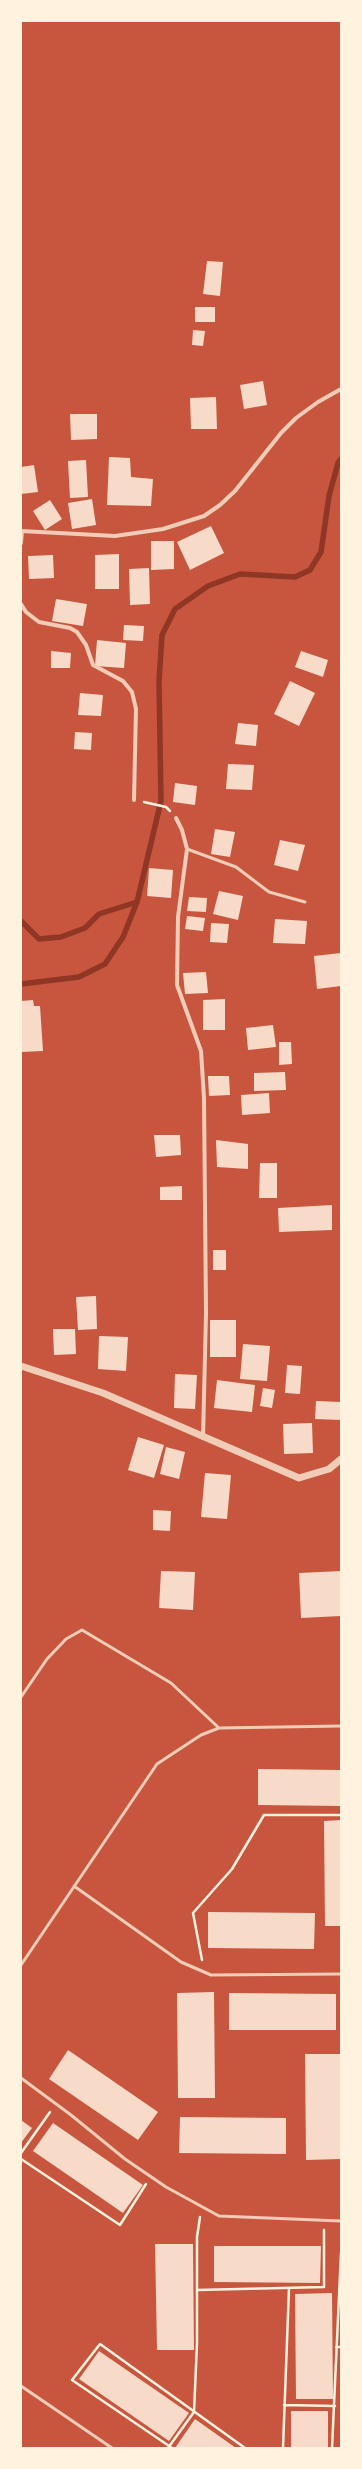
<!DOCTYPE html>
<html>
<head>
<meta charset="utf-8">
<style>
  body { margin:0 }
  #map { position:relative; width:362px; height:2469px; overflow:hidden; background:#c8553d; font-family:Barlow,sans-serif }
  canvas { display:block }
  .frame { position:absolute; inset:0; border:22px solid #fff3e0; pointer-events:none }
</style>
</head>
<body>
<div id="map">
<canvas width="362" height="2469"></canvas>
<div class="frame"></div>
</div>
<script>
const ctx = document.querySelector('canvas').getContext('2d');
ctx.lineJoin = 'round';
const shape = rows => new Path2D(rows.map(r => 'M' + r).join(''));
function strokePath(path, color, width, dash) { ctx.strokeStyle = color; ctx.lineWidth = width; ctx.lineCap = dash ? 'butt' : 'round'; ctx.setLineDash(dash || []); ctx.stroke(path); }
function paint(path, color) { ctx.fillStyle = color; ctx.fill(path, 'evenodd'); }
const stream = shape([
  [21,921,39,939,61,937,85,928,99,914,137,902],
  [21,984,79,977,105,964,123,937,137,902,161,801,159,681,162,635,175,609,208,586,240,574,295,577,310,570,321,552,329,496,338,463,341,459]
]);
const building = shape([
  [207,261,223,262,220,296,203,294],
  [195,307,215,307,215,322,195,322],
  [193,330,205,331,203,346,192,345],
  [263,381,267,405,244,409,240,385],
  [216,397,217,429,191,429,190,398],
  [70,414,97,414,97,439,71,440],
  [109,457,130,458,131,477,153,479,151,506,107,505],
  [86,460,88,497,70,498,68,461],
  [34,465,38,492,21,494,21,467],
  [92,499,96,525,72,529,68,503],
  [50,500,62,519,45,530,33,511],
  [211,526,224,553,190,570,177,542],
  [151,541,174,541,174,569,151,570],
  [119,554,119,589,95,589,95,555],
  [53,555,54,578,29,579,28,556],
  [149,568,150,604,130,605,129,569],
  [56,599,87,604,83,626,52,621],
  [124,625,144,626,143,641,123,640],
  [97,640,126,643,124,668,95,666],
  [51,651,71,653,70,668,51,668],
  [301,651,328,660,323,677,295,667],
  [290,681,315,693,299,726,274,714],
  [80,693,103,695,101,716,78,715],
  [238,723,258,725,256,746,235,744],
  [75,732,92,733,91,750,74,749],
  [228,764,254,765,252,790,226,789],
  [175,783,197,786,195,805,173,802],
  [215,829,235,832,230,857,211,854],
  [280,840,305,845,298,871,274,865],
  [149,868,173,870,171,898,147,896],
  [219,891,243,896,238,920,213,914],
  [189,897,207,898,206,912,187,911],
  [187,916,205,918,203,931,185,929],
  [275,919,307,921,305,944,273,943],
  [211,923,229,924,227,943,210,942],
  [341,953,341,986,317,989,314,956],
  [206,972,208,993,185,994,183,973],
  [225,999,225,1030,203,1030,203,1000],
  [33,1000,34,1006,40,1006,43,1051,21,1052,21,1001],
  [273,1025,276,1047,248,1050,246,1028],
  [279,1042,291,1042,292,1064,279,1065],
  [285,1072,286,1090,254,1091,254,1073],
  [208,1076,229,1076,230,1095,209,1096],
  [269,1093,270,1113,242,1115,241,1095],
  [154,1135,180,1135,181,1155,156,1157],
  [216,1140,248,1144,248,1169,217,1167],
  [260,1163,277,1163,277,1198,259,1198],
  [182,1186,182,1200,160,1200,160,1187],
  [332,1205,332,1230,279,1232,278,1208],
  [213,1250,226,1250,226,1270,213,1270],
  [96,1296,97,1329,78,1330,76,1297],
  [210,1320,236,1320,236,1357,210,1357],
  [53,1329,75,1329,76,1354,54,1355],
  [99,1336,128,1337,126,1371,98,1369],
  [243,1344,270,1346,267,1381,240,1379],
  [287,1365,302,1366,300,1394,285,1393],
  [175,1374,197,1375,195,1409,174,1408],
  [217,1380,255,1385,252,1412,214,1408],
  [263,1388,275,1390,272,1408,260,1406],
  [316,1401,341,1402,341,1420,315,1419],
  [312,1423,313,1453,284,1454,283,1424],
  [138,1437,164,1445,154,1478,128,1470],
  [166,1447,185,1452,179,1479,160,1474],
  [205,1473,231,1475,227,1519,201,1517],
  [153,1510,171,1511,170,1531,153,1530],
  [161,1571,195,1572,193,1610,159,1608],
  [341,1571,341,1616,301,1618,299,1573],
  [258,1769,341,1770,341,1806,258,1805],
  [341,1820,341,1926,325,1926,324,1821],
  [208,1912,315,1913,314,1949,208,1948],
  [214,1992,215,2098,178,2098,177,1993],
  [229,1993,336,1994,336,2030,229,2030],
  [68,2050,158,2112,138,2140,49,2079],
  [305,2054,341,2054,341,2159,306,2160],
  [180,2117,286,2118,286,2154,179,2153],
  [21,2120,32,2128,21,2143],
  [53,2123,143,2185,123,2213,33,2151],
  [155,2244,193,2244,194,2350,157,2350],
  [214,2246,321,2246,320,2283,214,2282],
  [332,2293,333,2399,296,2399,295,2294],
  [99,2351,189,2413,169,2441,79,2379],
  [291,2411,328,2411,328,2448,291,2448],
  [195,2419,236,2448,175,2448]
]);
const path = shape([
  [144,802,166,807,170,811],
  [202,1960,193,1913,232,1869,264,1815,341,1815],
  [21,2153,50,2112],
  [21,2159,120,2225,146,2184],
  [197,2290,324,2287,324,2230],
  [336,2347,341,2347],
  [284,2405,335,2406],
  [168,2448,194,2412,197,2343,197,2237,200,2217],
  [172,2448,72,2380,100,2344,245,2448],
  [283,2448,289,2288],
  [332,2448,341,2253]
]);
const service = shape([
  [187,849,236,867,269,892,305,902],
  [21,1697,47,1659,66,1639,82,1630,171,1683,219,1728],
  [74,1886,181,1962,211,1975,341,1974],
  [21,1965,157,1764,201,1735,219,1728,341,1726],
  [21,2078,71,2115,125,2159,166,2187,219,2216,341,2221],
  [21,2386,112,2448]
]);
const minor = shape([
  [21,531,115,536,163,529,204,516,220,505,235,491,281,433,296,418,318,402,341,389],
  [21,543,22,531],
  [21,604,26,612,39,622,70,628,77,632,86,645,93,665,123,681,132,692,136,709,134,800],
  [176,818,182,830,187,849,178,917,177,985,201,1051,204,1098,206,1313,203,1438]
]);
const tertiary = shape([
  [21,1366,103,1393,299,1478,329,1469,341,1459]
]);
strokePath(stream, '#8f3625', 5.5);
paint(building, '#f7dbc8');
strokePath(path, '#fff3e0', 2.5);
strokePath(service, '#f1ccb7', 3);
strokePath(minor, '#f1ccb7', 4);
strokePath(tertiary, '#f1ccb7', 7);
</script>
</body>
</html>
